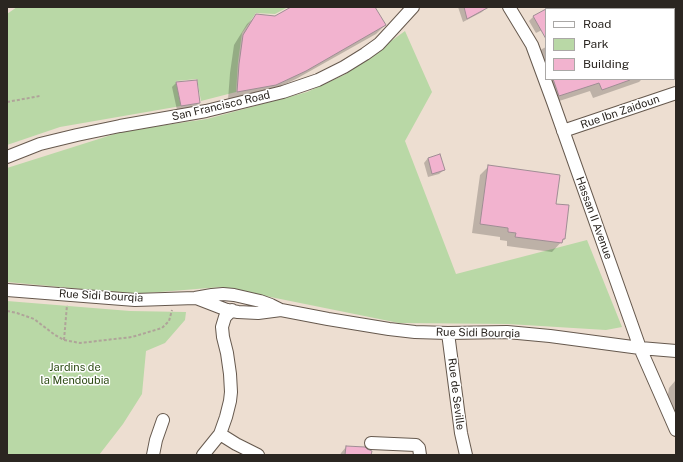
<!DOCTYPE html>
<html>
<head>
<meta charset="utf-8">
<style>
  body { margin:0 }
  #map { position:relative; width:683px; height:462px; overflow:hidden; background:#edded1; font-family:"Public Sans",sans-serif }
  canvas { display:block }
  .frame { position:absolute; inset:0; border:8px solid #2b2621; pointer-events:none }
  .legend { position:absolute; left:545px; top:8px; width:130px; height:72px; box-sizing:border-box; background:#fff; border:1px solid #aaa8a6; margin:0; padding:5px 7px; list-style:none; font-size:12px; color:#2b2621 }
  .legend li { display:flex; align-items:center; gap:8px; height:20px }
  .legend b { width:20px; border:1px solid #aaa8a6 }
</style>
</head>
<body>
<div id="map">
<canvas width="683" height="462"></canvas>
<div class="frame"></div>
<ul class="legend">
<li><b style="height:5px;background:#fff"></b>Road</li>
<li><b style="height:11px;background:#b9d8a6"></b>Park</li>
<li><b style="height:11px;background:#f2b3cf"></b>Building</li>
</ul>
</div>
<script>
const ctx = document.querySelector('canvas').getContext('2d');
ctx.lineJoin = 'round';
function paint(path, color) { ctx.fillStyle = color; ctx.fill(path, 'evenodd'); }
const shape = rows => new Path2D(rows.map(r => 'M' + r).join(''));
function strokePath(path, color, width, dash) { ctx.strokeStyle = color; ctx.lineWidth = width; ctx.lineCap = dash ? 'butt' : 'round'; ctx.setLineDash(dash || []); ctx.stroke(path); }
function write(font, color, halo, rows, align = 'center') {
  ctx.font = font + ' "Public Sans",sans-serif'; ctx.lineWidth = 3; ctx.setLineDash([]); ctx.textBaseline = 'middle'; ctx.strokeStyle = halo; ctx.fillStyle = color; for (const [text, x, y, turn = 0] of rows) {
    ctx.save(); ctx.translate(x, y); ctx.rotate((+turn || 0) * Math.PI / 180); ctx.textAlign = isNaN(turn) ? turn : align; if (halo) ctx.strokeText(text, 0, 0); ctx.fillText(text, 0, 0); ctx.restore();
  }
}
const green = shape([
  [17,7,288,7,275,14,256,13,242,33,238,62,236,92,201,101,197,79,176,81,181,106,60,127,7,145,7,14],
  [674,15,676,15,676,76,675,77],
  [405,31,432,92,405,141,456,274,587,240,622,327,606,330,508,324,399,323,221,287,135,294,7,282,7,168,124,131,207,119,307,92,344,75],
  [7,301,130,311,186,312,185,320,165,343,146,351,142,394,123,424,99,455,7,455]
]);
const shadow = shape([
  [293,7,373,7,385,25,376,34,296,79,266,93,228,100,230,73,234,45,247,24,257,15,275,17],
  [458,7,486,7,486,8,482,12,463,22],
  [628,7,676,7,676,10,674,11,674,9,628,9],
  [545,11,546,13,546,28,536,33,529,21,533,17],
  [546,47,546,79,642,79,639,82,593,98,590,91,550,104,533,58,542,49],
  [176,83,199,103,195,107,177,110,172,87],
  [428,158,444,170,439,174,428,177,424,163],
  [489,166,555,204,568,206,564,239,552,252,507,246,507,241,500,240,500,237,472,233,480,175],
  [675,381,676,381,676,413,667,411,666,407,669,388],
  [346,447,363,455,340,455,341,453]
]);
const building = shape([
  [291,7,375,7,386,25,306,71,276,85,237,92,239,64,243,35,256,14,275,16,291,7],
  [464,7,489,7,467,19,464,7],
  [546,9,546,39,533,16,546,9],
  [553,79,629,79,630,80,602,90,599,83,559,96,553,79],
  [197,80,200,103,181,106,176,82,197,80],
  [440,154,445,170,432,174,428,158,440,154],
  [488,165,560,175,556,204,569,205,565,239,563,239,562,243,515,237,516,233,508,232,508,228,480,224,488,165],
  [346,446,365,447,367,449,372,451,371,455,345,455,346,446]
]);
const path = shape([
  [7,102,40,96],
  [7,311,17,313,34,319,55,335,64,340,80,343,132,337,162,328,169,321,172,310],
  [64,340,67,305]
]);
const minor = shape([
  [509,7,532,45,553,102,640,348,676,430],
  [563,131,676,93],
  [7,157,40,144,77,135,120,126,206,111,283,92,318,80,344,67,365,54,379,44,392,30,413,7],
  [7,290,135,300,195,298,212,295,223,294,234,295,260,301,271,305,281,310,328,319,389,329,415,332,448,333,507,332,550,336,640,348,676,351],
  [196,298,227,310,238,312,258,313,281,310],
  [448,333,461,433,466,455],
  [220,434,236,444,258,455],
  [371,443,416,445,419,448,420,455],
  [153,455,156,440,163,420],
  [203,455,220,434,226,417,230,401,231,392,230,374,227,353,223,337,222,327,225,317,232,310]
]);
const streetNames = [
  ["San Francisco Road",221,106,-13],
  ["Rue Ibn Zaidoun",620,112,-19],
  ["Hassan II Avenue",594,218,70],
  ["Rue Sidi Bourqia",101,296,3],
  ["Rue Sidi Bourqia",478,333,1],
  ["Rue de Seville",456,394,83]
];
const parkNames = [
  ["Jardins de",75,368],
  ["la Mendoubia",75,381]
];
paint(green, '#b9d8a6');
paint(shadow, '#0003');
paint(building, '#f2b3cf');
strokePath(building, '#9f8d94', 1);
strokePath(minor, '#66594e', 14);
strokePath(path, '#afa399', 2, [3, 2]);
strokePath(minor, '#fff', 12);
write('11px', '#2b2621', '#fff', streetNames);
write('11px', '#2b4912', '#fff', parkNames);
</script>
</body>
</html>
